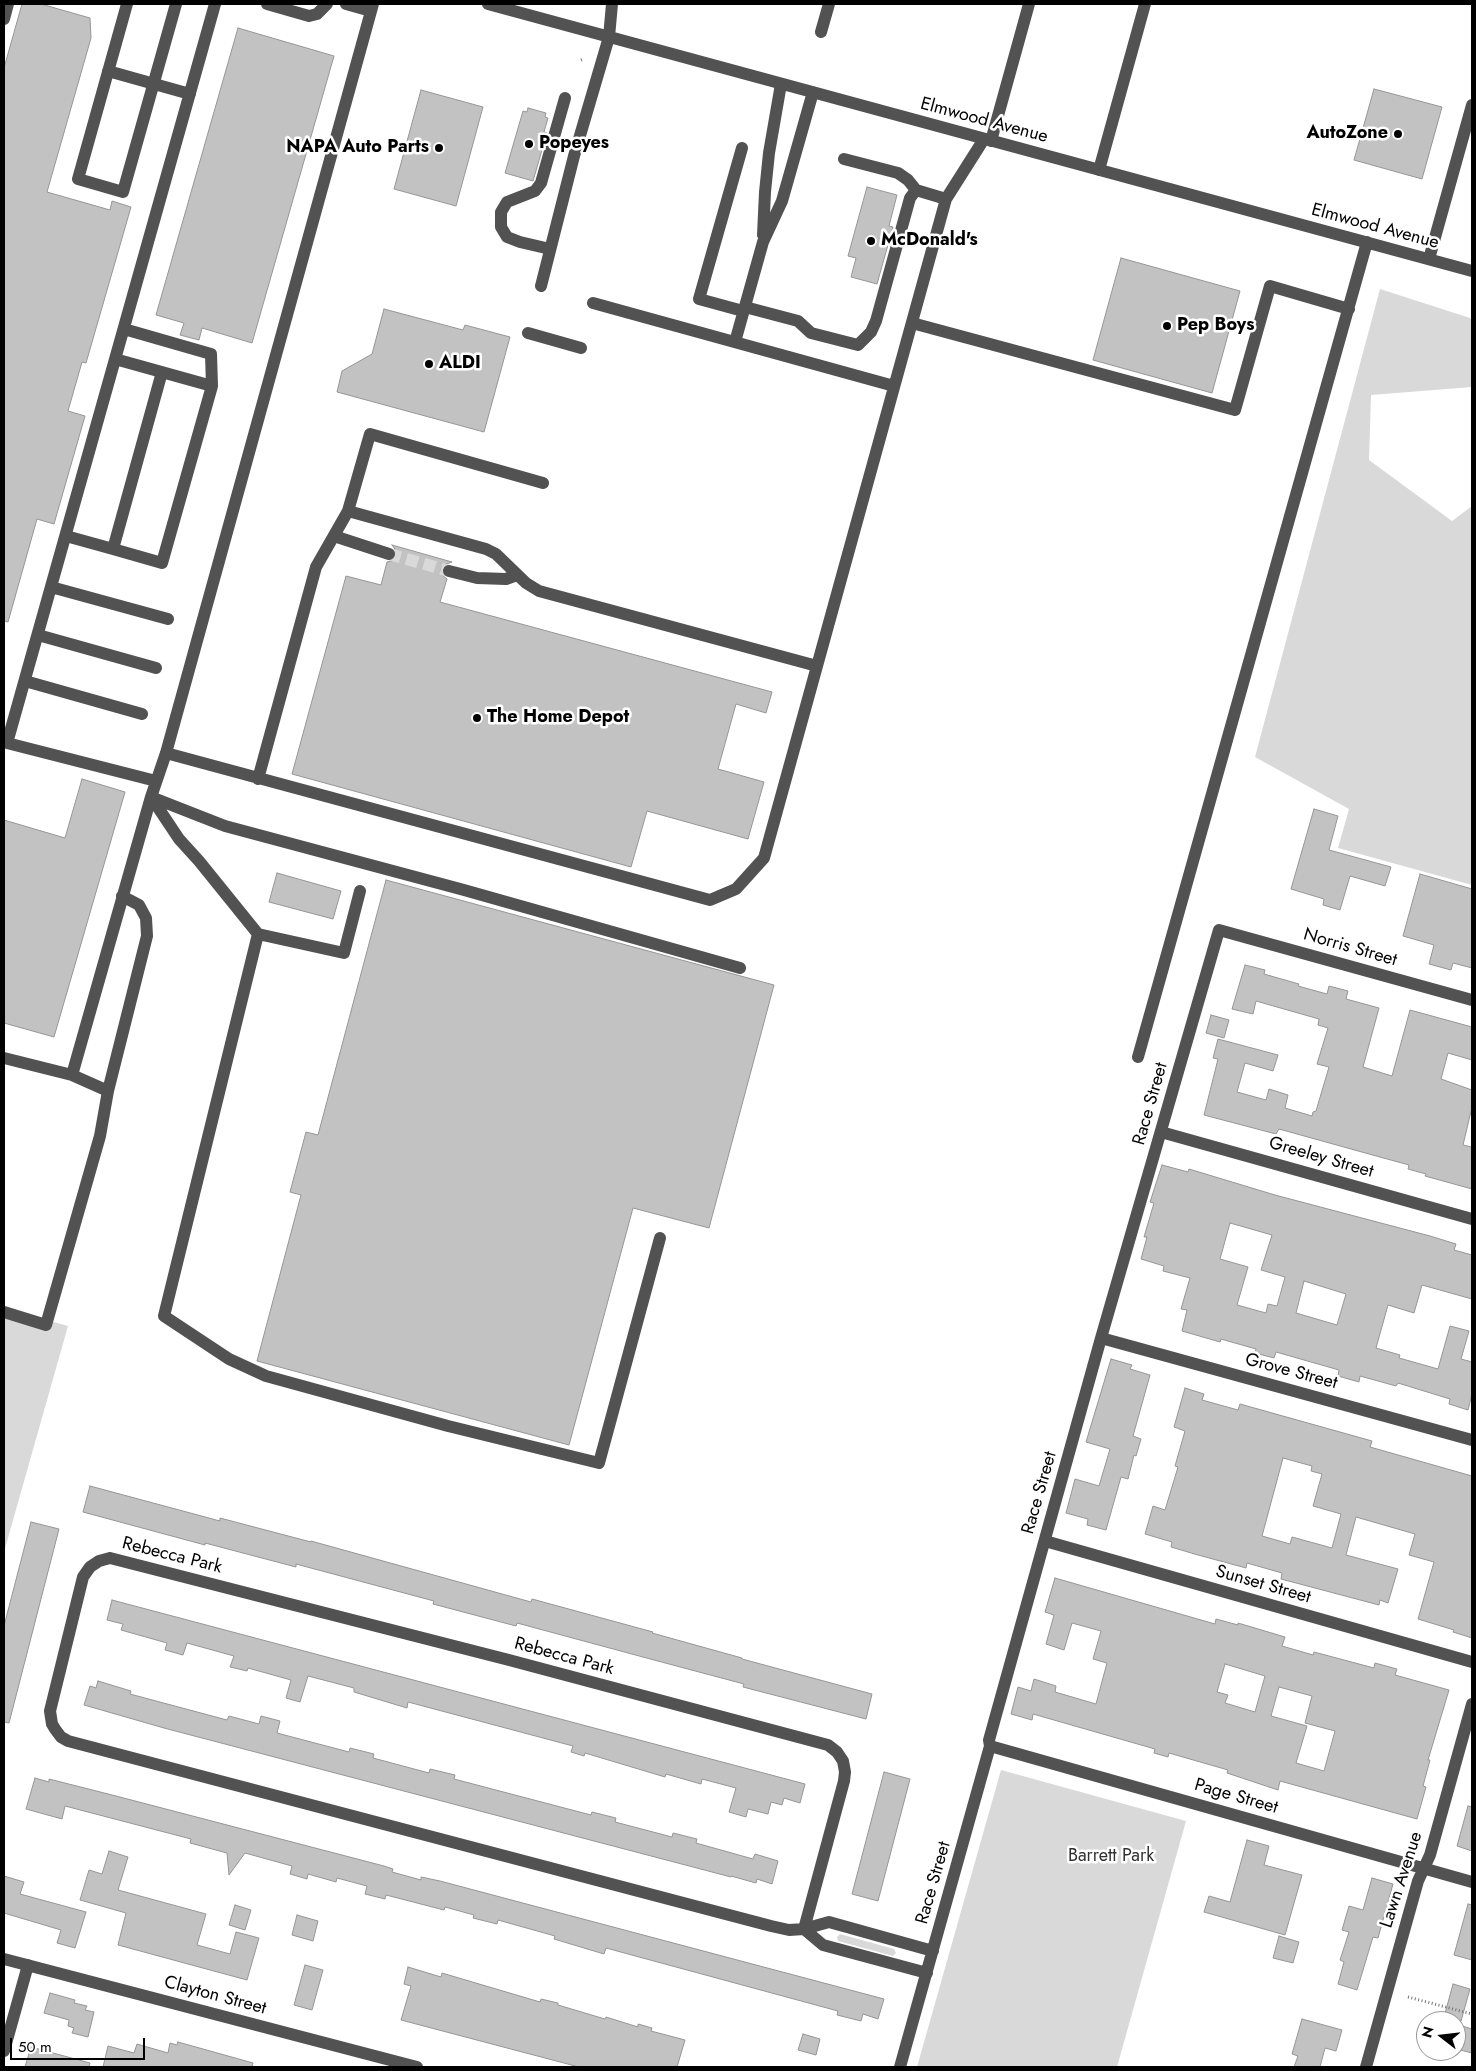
<!DOCTYPE html>
<html>
<head>
<meta charset="utf-8">
<style>
  body { margin:0 }
  #map { position:relative; width:1476px; height:2071px; overflow:hidden; background:#fff; font-family:Jost,sans-serif }
  canvas { display:block }
  .frame { position:absolute; inset:0; border:5px solid #000; pointer-events:none }
  .north { position:absolute; left:1416px; top:2011px; width:50px; height:50px; box-sizing:border-box; background:#fff; border:1px solid #999; border-radius:50%; rotate:286deg; font-size:14px; font-weight:700; line-height:20px; text-align:center; color:#000 }
  .north::after { content:''; display:block; margin:auto; width:18px; height:22px; background:#000; clip-path:polygon(50% 0,100% 100%,50% 72%,0 100%) }
  .scale { position:absolute; left:10px; top:2038px; width:135px; height:22px; box-sizing:border-box; border:2px solid #000; border-top:0; padding-left:6px; font-size:15px; line-height:18px; white-space:nowrap; color:#000; -webkit-text-stroke:4px #fff; paint-order:stroke }
</style>
</head>
<body>
<div id="map">
<canvas width="1476" height="2071"></canvas>
<div class="frame"></div>
<div class="north">N</div>
<div class="scale">50 m</div>
</div>
<script>
const ctx = document.querySelector('canvas').getContext('2d');
ctx.lineJoin = 'round';
function paint(path, color) { ctx.fillStyle = color; ctx.fill(path, 'evenodd'); }
const shape = rows => new Path2D(rows.map(r => 'M' + r).join(''));
function strokePath(path, color, width, dash) { ctx.strokeStyle = color; ctx.lineWidth = width; ctx.lineCap = dash ? 'butt' : 'round'; ctx.setLineDash(dash || []); ctx.stroke(path); }
function write(font, color, halo, rows, align = 'center') {
  ctx.font = font + ' Jost,sans-serif'; ctx.lineWidth = 5; ctx.setLineDash([]); ctx.textBaseline = 'middle'; ctx.strokeStyle = halo; ctx.fillStyle = color; for (const [text, x, y, turn = 0] of rows) {
    ctx.save(); ctx.translate(x, y); ctx.rotate((+turn || 0) * Math.PI / 180); ctx.textAlign = isNaN(turn) ? turn : align; if (halo) ctx.strokeText(text, 0, 0); ctx.fillText(text, 0, 0); ctx.restore();
  }
}
const green = shape([
  [1380,289,1470,318,1472,321,1472,387,1371,395,1369,460,1452,521,1472,506,1472,885,1338,848,1349,809,1255,757],
  [4,1308,68,1326,4,1552],
  [1001,1770,1186,1821,1117,2067,917,2067],
  [840,1934,894,1949,896,1953,893,1956,838,1941,837,1937]
]);
const building = shape([
  [22,4,41,4,90,18,91,38,47,192,110,210,112,201,131,207,86,363,82,362,68,411,85,416,54,524,37,519,8,622,4,621,4,68,22,4],
  [238,28,334,56,252,343,202,328,199,340,180,335,184,323,156,315,238,28],
  [1374,89,1442,107,1422,179,1354,160,1374,89],
  [421,90,483,107,456,206,394,189,421,90],
  [528,108,546,113,545,117,548,118,544,132,547,133,533,181,505,173,523,111,527,112,528,108],
  [867,187,897,195,889,226,893,227,877,284,851,277,856,258,848,256,867,187],
  [1121,258,1240,291,1212,393,1093,360,1121,258],
  [384,309,463,330,465,325,510,337,484,432,337,392,342,371,372,354,384,309],
  [392,545,452,562,444,565,441,569,441,574,447,579,440,602,772,692,766,713,736,704,718,769,764,782,748,839,647,811,631,867,292,774,346,576,381,585,387,562,394,560,397,556,397,552,392,545],
  [82,779,125,792,54,1037,4,1023,4,820,65,838,82,779],
  [1314,809,1338,816,1329,850,1391,867,1385,886,1350,876,1340,910,1323,905,1324,899,1291,889,1314,809],
  [277,873,341,891,333,919,269,902,277,873],
  [1420,874,1472,889,1472,968,1453,963,1451,970,1429,964,1434,945,1403,936,1420,874],
  [386,880,774,985,709,1228,633,1208,569,1445,257,1361,301,1195,290,1192,306,1132,318,1135,386,880],
  [1245,965,1265,970,1264,974,1299,984,1298,986,1327,994,1329,986,1348,991,1346,999,1379,1008,1363,1067,1392,1076,1410,1010,1472,1027,1472,1060,1448,1053,1441,1079,1472,1090,1472,1107,1463,1145,1472,1147,1472,1189,1425,1176,1426,1174,1408,1169,1409,1165,1369,1154,1279,1129,1276,1134,1204,1115,1218,1059,1213,1058,1218,1039,1278,1055,1273,1071,1245,1063,1237,1092,1266,1100,1269,1089,1288,1095,1285,1108,1312,1116,1313,1112,1316,1111,1329,1067,1317,1064,1328,1028,1318,1025,1319,1019,1256,1001,1253,1014,1232,1009,1245,965],
  [1211,1015,1229,1020,1224,1038,1206,1033,1211,1015],
  [1162,1165,1188,1172,1189,1169,1275,1195,1430,1236,1456,1244,1454,1250,1472,1255,1472,1299,1422,1285,1414,1313,1388,1305,1376,1348,1400,1355,1399,1358,1438,1369,1450,1326,1469,1331,1461,1359,1472,1362,1472,1394,1468,1410,1449,1404,1450,1399,1398,1383,1396,1386,1360,1376,1359,1382,1338,1376,1339,1370,1276,1352,1274,1358,1255,1353,1256,1349,1221,1339,1220,1342,1182,1331,1187,1310,1181,1309,1190,1278,1163,1271,1164,1266,1141,1259,1147,1237,1144,1237,1154,1203,1150,1202,1162,1165],
  [1230,1223,1272,1235,1261,1270,1285,1277,1277,1306,1268,1304,1266,1313,1237,1305,1248,1267,1220,1259,1230,1223],
  [1304,1281,1346,1294,1337,1325,1296,1313,1304,1281],
  [1111,1359,1132,1365,1130,1369,1150,1375,1133,1436,1141,1439,1136,1456,1134,1455,1128,1479,1121,1477,1106,1530,1087,1525,1088,1519,1066,1513,1075,1479,1099,1486,1110,1449,1086,1442,1111,1359],
  [1185,1388,1204,1394,1202,1400,1238,1410,1240,1404,1372,1441,1370,1447,1472,1476,1472,1638,1453,1632,1454,1630,1418,1619,1434,1562,1409,1555,1415,1534,1356,1517,1346,1555,1398,1569,1388,1603,1380,1600,1379,1605,1281,1579,1282,1573,1247,1563,1246,1568,1198,1555,1171,1547,1172,1542,1145,1534,1153,1506,1165,1510,1178,1467,1175,1466,1185,1431,1174,1427,1185,1388],
  [1283,1458,1312,1466,1311,1471,1322,1474,1313,1506,1341,1514,1332,1548,1292,1537,1290,1544,1262,1536,1283,1458],
  [90,1486,220,1521,220,1518,311,1542,311,1541,531,1602,532,1599,653,1632,652,1633,742,1658,742,1659,872,1694,866,1719,743,1687,744,1684,654,1660,517,1623,516,1626,433,1604,434,1601,296,1564,296,1567,205,1543,205,1545,83,1512,90,1486],
  [31,1522,59,1529,9,1723,4,1722,4,1626,31,1522],
  [1055,1578,1215,1624,1216,1619,1238,1625,1238,1623,1285,1637,1282,1646,1313,1655,1314,1652,1374,1668,1375,1663,1397,1669,1395,1675,1449,1690,1428,1760,1430,1760,1423,1786,1426,1787,1417,1819,1280,1781,1278,1790,1227,1773,1228,1770,1169,1753,1168,1757,1154,1753,1155,1749,1033,1714,1032,1720,1011,1714,1018,1687,1031,1691,1034,1679,1056,1686,1055,1692,1096,1704,1107,1663,1093,1659,1101,1631,1072,1623,1064,1650,1046,1644,1054,1615,1045,1612,1055,1578],
  [1225,1664,1265,1676,1255,1712,1225,1703,1228,1695,1217,1692,1225,1664],
  [1279,1687,1312,1696,1305,1723,1335,1731,1324,1771,1296,1763,1307,1726,1271,1716,1279,1687],
  [112,1600,805,1784,800,1803,784,1798,782,1805,771,1802,768,1814,748,1809,746,1817,729,1812,736,1788,702,1779,701,1784,666,1774,665,1777,585,1753,584,1756,571,1752,573,1746,408,1702,407,1708,354,1692,354,1688,308,1676,300,1702,286,1698,291,1680,248,1668,247,1671,230,1667,234,1656,187,1643,183,1655,165,1650,167,1643,121,1630,123,1624,107,1620,112,1600],
  [98,1681,131,1691,130,1694,227,1720,229,1716,259,1724,261,1716,280,1721,277,1733,349,1752,350,1748,374,1754,373,1758,429,1773,430,1769,455,1775,454,1779,591,1815,592,1812,616,1818,615,1822,672,1837,673,1833,697,1839,696,1843,753,1859,755,1854,778,1861,772,1884,757,1879,756,1883,731,1876,731,1877,164,1728,84,1705,90,1686,96,1688,98,1681],
  [884,1772,910,1779,878,1901,852,1894,884,1772],
  [35,1778,49,1782,49,1779,116,1796,384,1866,393,1869,392,1872,421,1880,421,1877,440,1881,884,1999,878,2019,863,2014,861,2021,837,2015,838,2011,606,1948,604,1954,554,1939,555,1936,498,1920,497,1924,473,1918,474,1915,445,1907,444,1910,386,1895,385,1899,365,1894,367,1886,337,1878,336,1882,308,1874,307,1879,290,1874,292,1866,245,1853,229,1875,227,1853,190,1843,191,1839,65,1806,62,1819,26,1809,35,1778],
  [1468,1806,1472,1807,1472,1851,1457,1846,1468,1806],
  [1247,1840,1269,1846,1264,1865,1302,1875,1285,1935,1204,1912,1209,1896,1230,1902,1247,1840],
  [109,1851,128,1857,118,1890,206,1914,197,1945,230,1954,236,1932,259,1938,247,1980,118,1945,126,1913,80,1900,89,1870,102,1874,109,1851],
  [4,1876,24,1882,20,1894,86,1912,75,1948,57,1943,61,1930,4,1913,4,1876],
  [1372,1878,1393,1884,1378,1938,1373,1937,1357,1990,1338,1984,1344,1962,1340,1960,1349,1932,1342,1930,1349,1906,1363,1910,1372,1878],
  [1468,1904,1472,1905,1472,1960,1454,1955,1468,1904],
  [235,1905,251,1910,245,1930,229,1925,235,1905],
  [297,1915,318,1921,313,1941,292,1935,297,1915],
  [1279,1936,1299,1942,1293,1963,1273,1958,1279,1936],
  [305,1965,323,1970,312,2010,294,2005,305,1965],
  [408,1967,441,1977,442,1973,540,2002,541,1999,558,2003,558,2005,605,2019,606,2017,638,2027,638,2024,652,2028,651,2031,685,2040,677,2067,579,2067,401,2020,411,1986,404,1984,408,1967],
  [1453,1984,1470,1989,1461,2021,1443,2021,1453,1984],
  [50,1993,75,2000,74,2003,87,2006,85,2010,94,2012,88,2037,72,2033,74,2028,68,2026,69,2020,44,2013,50,1993],
  [1302,2019,1342,2030,1336,2051,1325,2048,1320,2067,1294,2067,1298,2056,1292,2054,1302,2019],
  [1456,2024,1472,2029,1472,2053,1456,2049,1456,2024],
  [803,2034,820,2039,816,2055,798,2050,803,2034],
  [178,2042,253,2063,252,2067,103,2067,108,2046,134,2053,137,2044,168,2053,170,2043,177,2045,178,2042],
  [31,2047,90,2063,89,2067,25,2067,31,2047]
]);
const minorTunnel = shape([
  [389,554,449,571]
]);
const path = shape([
  [581,60,583,59],
  [1408,1997,1472,2014]
]);
const minor = shape([
  [127,4,78,179,123,192,176,4],
  [267,4,309,16,317,14,327,4],
  [346,4,371,11],
  [373,4,166,753,151,797,179,839,199,861,258,934,164,1316,229,1359,266,1376,448,1426,599,1463,660,1238],
  [488,4,1472,271],
  [4,19,8,4],
  [821,32,829,4],
  [108,71,190,94],
  [991,141,1029,4],
  [742,148,699,299,743,311],
  [844,159,898,173,908,180,916,190,946,199],
  [1099,170,1145,4],
  [763,235,765,192,769,153,781,84],
  [550,249,520,242,507,237,501,227,501,212,507,202,535,191,541,183,565,98],
  [1429,259,1472,105],
  [541,286,574,156,609,37,612,4],
  [593,303,894,386],
  [745,307,798,321,811,333,858,345,871,332,876,321,910,198,916,190],
  [912,323,1235,410,1270,286,1349,309],
  [124,329,211,354,212,386],
  [528,333,581,348],
  [735,342,763,242,782,201,813,92],
  [115,359,212,386,162,563,113,549,162,372],
  [348,511,486,549,496,554,526,583,539,591,817,666],
  [66,536,113,549],
  [334,536,389,554],
  [449,571,477,578,506,579,517,575],
  [51,587,168,619],
  [38,635,156,668],
  [25,681,142,714],
  [166,753,710,900,736,889,764,858,946,199,984,139],
  [258,779,316,567,348,511,370,434,543,483],
  [156,781,7,743,215,4],
  [258,934,344,953,360,891],
  [1138,1057,1367,242],
  [4,1058,72,1075,151,797,225,826,464,890,740,968],
  [108,1091,147,936,146,918,139,905,122,896],
  [1161,1132,1472,1219],
  [4,1312,46,1325,100,1136,108,1091,72,1075],
  [1101,1338,1472,1440],
  [1045,1541,1472,1662],
  [110,1558,509,1660,828,1745,837,1752,843,1761,845,1772,844,1781,804,1929,789,1930,771,1926,68,1741,61,1737,55,1729,52,1724,50,1711,83,1577,90,1567,99,1561,110,1558],
  [990,1746,1472,1882],
  [804,1929,829,1922,933,1951],
  [804,1929,823,1945,927,1973],
  [4,1959,417,2067],
  [4,2051,28,1965],
  [900,2067,990,1746,989,1740,1101,1338,1219,930,1472,1000],
  [1366,2067,1418,1881,1430,1855,1472,1704]
]);
const markers = [
  [1398,134,5,"#000"],
  [529,144,5,"#000"],
  [439,148,5,"#000"],
  [871,241,5,"#000"],
  [1167,326,5,"#000"],
  [429,364,5,"#000"],
  [477,718,5,"#000"]
];
const streetNames = [
  ["Elmwood Avenue",984,121,15],
  ["Elmwood Avenue",1375,227,15],
  ["Norris Street",1350,948,16],
  ["Race Street",1151,1104,-74],
  ["Greeley Street",1321,1158,16],
  ["Grove Street",1291,1372,15],
  ["Race Street",1040,1493,-74],
  ["Rebecca Park",172,1556,14],
  ["Sunset Street",1263,1585,16],
  ["Rebecca Park",564,1657,15],
  ["Page Street",1236,1797,16],
  ["Lawn Avenue",1402,1880,-72],
  ["Race Street",934,1883,-74],
  ["Clayton Street",215,1996,15]
];
const poiNames = [
  ["AutoZone",1388,134,"right"],
  ["Popeyes",539,144],
  ["NAPA Auto Parts",429,148,"right"],
  ["McDonald's",881,241],
  ["Pep Boys",1177,326],
  ["ALDI",439,364],
  ["The Home Depot",487,718]
];
const parkNames = [
  ["Barrett Park",1111,1857]
];
paint(green, '#d9d9d9');
paint(building, '#c2c2c2');
strokePath(building, '#969696', 1);
strokePath(minorTunnel, '#d9d9d9', 12, [12, 6]);
strokePath(path, '#747474', 3, [1, 2.5]);
strokePath(minor, '#525252', 12);
for (const [x, y, r, color] of markers) { const dot = new Path2D(); dot.arc(x, y, r, 0, 2 * Math.PI); ctx.fillStyle = color; ctx.fill(dot); strokePath(dot, '#fff', 2); }
write('18px', '#000', '#fff', streetNames);
write('bold 18px', '#000', '#fff', poiNames, 'left');
write('18px', '#303030', '#fff', parkNames);
</script>
</body>
</html>
